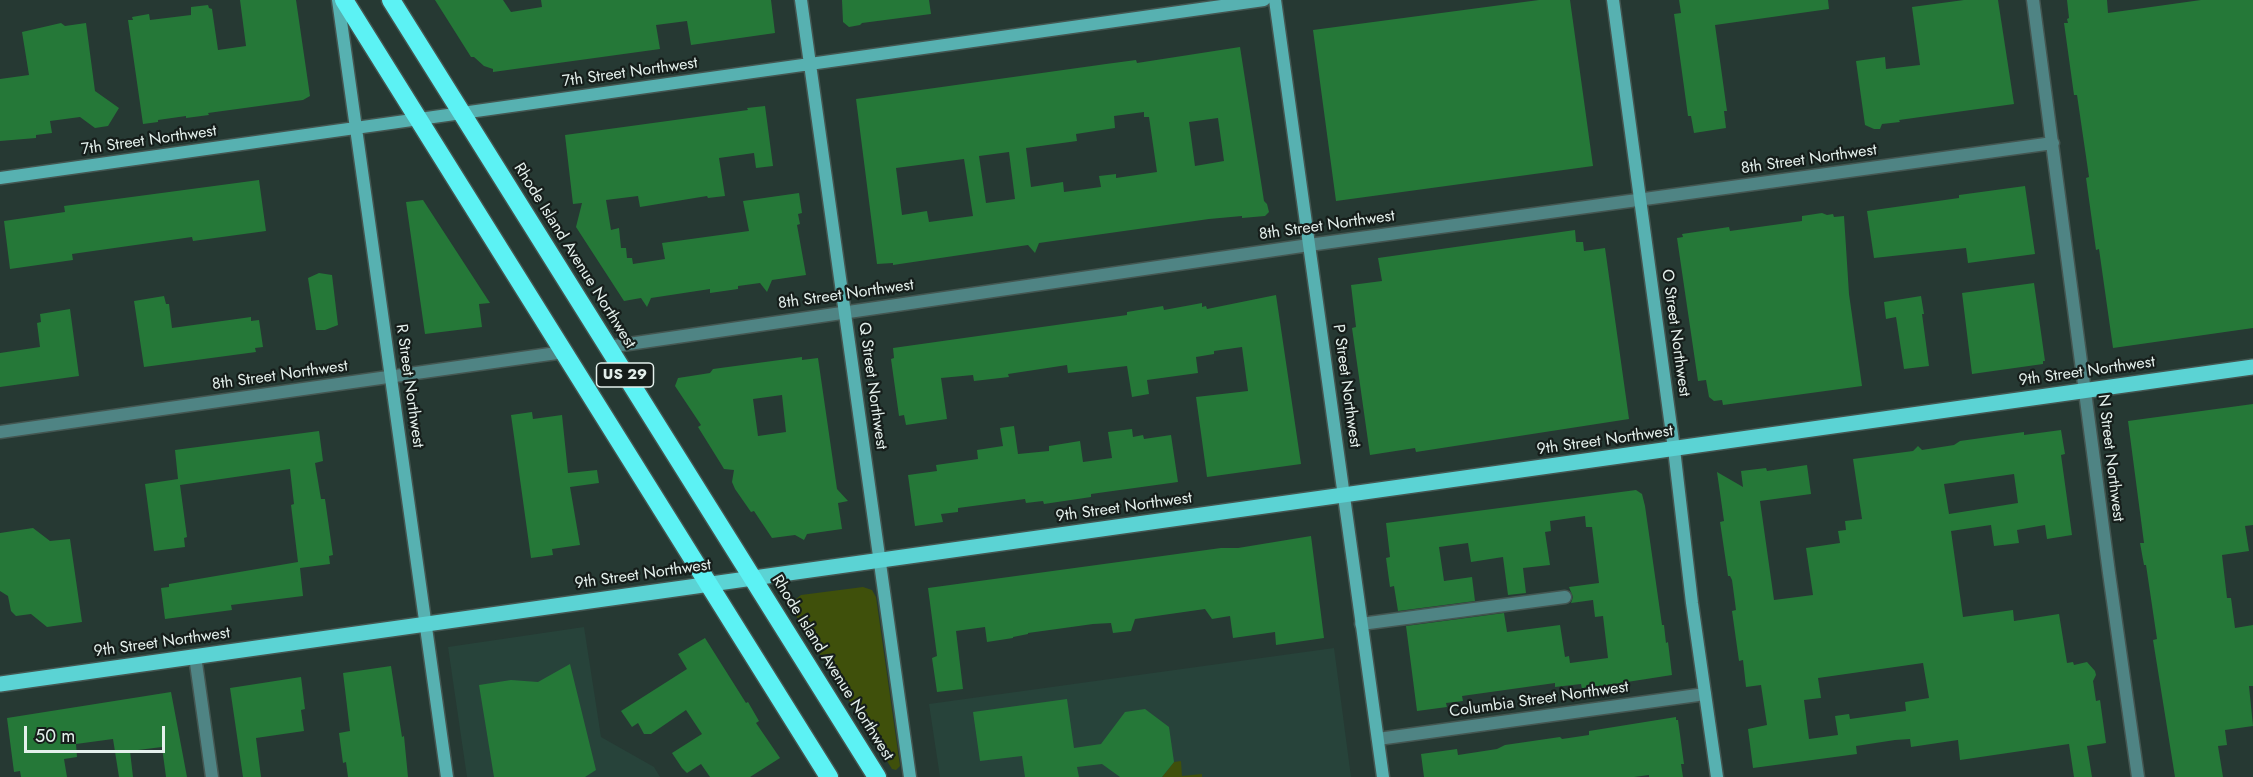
<!DOCTYPE html>
<html>
<head>
<meta charset="utf-8">
<style>
  body { margin:0 }
  #map { position:relative; width:2253px; height:777px; overflow:hidden; background:#263933; font-family:Jost,sans-serif }
  canvas { display:block }
  .scale { position:absolute; left:24px; top:726px; width:141px; height:27px; box-sizing:border-box; border:3px solid #e4f0ec; border-top:0; padding-left:8px; font-size:18px; line-height:21px; white-space:nowrap; color:#e4f0ec; -webkit-text-stroke:4px #161e1b; paint-order:stroke }
</style>
</head>
<body>
<div id="map">
<canvas width="2253" height="777"></canvas>
<div class="scale">50 m</div>
</div>
<script>
const ctx = document.querySelector('canvas').getContext('2d');
ctx.lineJoin = 'round';
function paint(path, color) { ctx.fillStyle = color; ctx.fill(path, 'evenodd'); }
const shape = rows => new Path2D(rows.map(r => 'M' + r).join(''));
function strokePath(path, color, width, dash) { ctx.strokeStyle = color; ctx.lineWidth = width; ctx.lineCap = dash ? 'butt' : 'round'; ctx.setLineDash(dash || []); ctx.stroke(path); }
function write(font, color, halo, rows, align = 'center') {
  ctx.font = font + ' Jost,sans-serif'; ctx.lineWidth = 4.5; ctx.setLineDash([]); ctx.textBaseline = 'middle'; ctx.strokeStyle = halo; ctx.fillStyle = color; for (const [text, x, y, turn = 0] of rows) {
    ctx.save(); ctx.translate(x, y); ctx.rotate((+turn || 0) * Math.PI / 180); ctx.textAlign = isNaN(turn) ? turn : align; if (halo) ctx.strokeText(text, 0, 0); ctx.fillText(text, 0, 0); ctx.restore();
  }
}
const built = shape([
  [584,627,601,737,654,767,660,777,467,777,448,647],
  [1334,648,1351,777,940,777,929,704]
]);
const green = shape([
  [863,587,872,590,876,597,900,766,896,770,892,769,793,611,795,600,801,595],
  [1181,761,1182,776,1202,774,1202,777,1162,777,1174,762]
]);
const building = shape([
  [240,0,296,0,310,96,303,100,208,113,209,115,186,118,186,116,158,120,158,122,143,124,128,20,133,20,132,17,149,14,150,20,191,15,191,7,208,5,209,8,212,9,218,50,246,46],
  [435,0,503,0,511,12,542,7,541,0,771,0,775,33,691,45,687,21,656,25,660,49,493,72,493,69,484,66,474,57,471,57],
  [842,0,929,0,931,14,862,23,860,25,849,27,843,22],
  [1539,0,1570,0,1593,166,1336,201,1313,30],
  [1679,0,1828,0,1829,9,1715,25,1727,111,1724,111,1726,128,1694,133,1691,116,1688,116,1674,14,1681,13],
  [1964,0,1998,0,2014,104,1899,120,1900,122,1882,124,1880,129,1874,129,1865,125,1856,61,1885,57,1886,69,1920,65,1912,7],
  [2067,0,2107,0,2108,13,2201,0,2253,0,2253,328,2113,348,2099,249,2096,250,2086,178,2089,177,2077,95,2074,95,2064,23,2068,23,2067,19,2069,18],
  [61,23,65,26,86,23,95,91,119,108,108,126,95,128,80,117,50,121,52,133,36,135,36,138,0,141,0,79,29,75,22,32],
  [1240,47,1264,201,1267,204,1269,212,1265,216,1242,218,1242,216,1209,219,1039,243,1035,253,1028,245,893,265,893,263,877,264,856,99,1106,64,1136,60,1137,63],
  [1144,112,1144,117,1149,117,1157,172,1116,178,1116,174,1099,176,1101,187,1064,192,1063,182,1031,187,1026,148,1077,141,1076,134,1115,128,1114,116],
  [1218,118,1224,161,1195,166,1189,122],
  [1009,152,1015,199,986,203,979,156],
  [964,159,973,216,929,222,927,211,902,215,896,168],
  [765,106,773,166,756,168,754,153,719,158,725,196,708,198,707,196,640,207,638,196,606,200,611,230,619,228,621,248,626,248,627,258,632,258,633,264,665,259,662,243,749,231,743,201,799,193,802,213,798,214,800,224,797,225,806,275,772,280,767,292,760,283,738,286,738,289,710,293,710,289,651,298,647,307,641,298,624,301,576,227,582,203,573,204,565,135,748,110,747,108],
  [259,180,266,231,193,241,192,237,72,254,73,260,10,269,4,221,65,212,64,206],
  [2025,186,2035,254,1968,263,1966,248,1874,258,1867,211,1959,198,1959,195],
  [423,200,490,303,479,304,482,327,425,334,406,202],
  [1822,213,1827,215,1833,214,1834,217,1844,216,1849,294,1862,386,1723,405,1722,400,1714,401,1709,397,1706,380,1698,381,1677,238,1683,237,1682,234,1729,227,1730,231,1802,221,1802,216],
  [1575,230,1576,242,1583,242,1584,251,1605,248,1629,419,1416,452,1415,448,1370,455,1352,328,1356,327,1351,285,1382,281,1378,258],
  [319,273,332,275,338,325,325,330,316,330,308,278],
  [2034,283,2045,361,2043,361,2043,364,1972,374,1962,293],
  [1276,295,1301,464,1207,477,1196,397,1248,391,1242,347,1214,351,1214,354,1196,357,1198,373,1147,380,1149,394,1132,397,1127,366,1068,373,1067,365,1008,374,1009,377,974,381,973,375,941,378,947,419,906,425,904,415,899,416,891,359,894,358,893,348,1127,315,1127,312,1163,306,1164,310,1202,303,1202,307,1206,306,1207,309],
  [164,296,166,304,169,304,172,328,251,317,251,321,259,320,263,347,255,348,256,352,144,367,134,301],
  [1921,296,1924,314,1922,314,1929,366,1904,369,1896,317,1886,319,1884,302],
  [70,309,79,376,0,387,0,353,40,347,37,323,41,322,40,314],
  [802,357,802,360,818,358,837,489,848,501,838,503,842,529,807,534,804,540,795,535,772,538,754,511,751,512,735,489,732,482,734,470,724,469,721,464,698,427,701,425,675,386,678,378,710,373,713,369],
  [782,395,786,432,758,436,753,399],
  [2253,404,2253,525,2245,526,2249,551,2222,555,2227,598,2231,598,2235,628,2253,625,2253,686,2249,686,2253,726,2225,730,2227,745,2218,746,2223,777,2175,777,2153,640,2157,639,2146,565,2144,565,2140,543,2144,543,2128,421],
  [532,412,533,419,562,415,568,473,597,470,599,483,570,487,580,545,552,549,553,555,531,558,511,415],
  [1014,426,1018,454,1049,451,1049,446,1080,441,1083,462,1112,458,1108,432,1132,429,1133,437,1143,435,1144,439,1171,435,1178,482,1091,494,1091,497,1044,504,1043,501,1026,503,1025,499,958,508,958,512,941,514,943,522,915,526,908,475,937,471,936,465,978,459,977,450,1003,446,1000,428],
  [2061,430,2065,454,2061,455,2072,535,2047,539,2045,525,2017,530,2019,543,1994,546,1991,525,1951,531,1963,617,2013,610,2014,621,2059,614,2067,663,2073,662,2074,665,2087,662,2095,671,2096,675,2093,681,2096,701,2100,700,2106,743,2087,746,2092,777,2074,777,2069,744,1960,760,1958,740,1911,747,1910,739,1895,740,1856,746,1857,754,1753,768,1748,729,1767,725,1761,685,1746,687,1743,660,1739,661,1732,611,1736,610,1732,580,1730,576,1728,576,1720,522,1724,521,1717,472,1743,487,1741,471,1766,468,1767,471,1807,465,1811,494,1760,501,1774,600,1813,595,1806,548,1840,543,1838,531,1846,530,1845,521,1862,519,1853,459,1913,451,1918,446,1922,450,1954,445,1960,441,2024,432,2024,435],
  [2014,474,2018,503,1949,514,1944,484],
  [1923,663,1929,698,1905,702,1906,711,1850,719,1849,714,1835,716,1838,735,1809,739,1804,700,1821,698,1818,678],
  [319,431,323,461,315,463,321,499,325,499,333,555,329,556,330,564,300,568,303,596,231,605,232,610,165,619,161,588,169,587,169,584,298,562,291,505,294,504,290,469,180,485,187,537,184,538,185,547,154,551,145,484,178,479,175,450],
  [1636,490,1642,494,1645,506,1662,625,1664,625,1666,643,1668,642,1672,675,1582,689,1581,684,1555,687,1555,683,1462,696,1463,701,1446,703,1447,707,1417,711,1406,626,1504,613,1507,632,1560,625,1565,657,1569,656,1570,663,1608,658,1603,616,1595,617,1593,600,1571,603,1573,597,1569,587,1599,583,1592,527,1586,527,1585,516,1550,521,1551,531,1545,532,1550,565,1523,568,1526,593,1508,595,1503,557,1471,562,1468,543,1439,547,1444,581,1472,577,1475,601,1398,611,1394,586,1390,587,1386,558,1390,557,1386,523],
  [33,528,50,541,70,539,82,622,47,627,31,614,16,616,11,611,8,596,0,591,0,533],
  [1311,536,1324,638,1276,645,1275,632,1233,638,1230,616,1212,619,1205,609,1135,619,1131,631,1113,633,1111,623,1093,624,1028,633,1028,634,1013,637,1013,638,987,642,985,627,956,631,963,689,937,692,932,658,937,656,928,588,1221,548,1238,548],
  [705,638,746,703,748,702,759,721,756,723,780,758,750,777,710,777,701,764,687,773,682,768,672,753,702,734,686,710,651,734,644,734,638,723,632,727,621,711,687,669,678,654],
  [570,664,596,770,585,777,494,777,479,685,511,680,538,682],
  [391,666,402,737,404,736,408,777,348,777,346,762,343,763,339,733,350,731,343,673],
  [301,677,305,709,301,710,304,731,256,738,261,777,243,777,230,688],
  [171,692,187,777,166,777,162,747,130,751,133,777,119,777,113,739,76,744,77,757,64,759,67,777,21,777,20,771,14,772,7,718],
  [1067,699,1074,748,1101,744,1125,712,1145,709,1169,727,1174,762,1162,777,1120,777,1102,764,1077,767,1079,777,1025,777,1022,756,980,761,973,712],
  [1676,717,1676,720,1678,720,1684,764,1681,764,1683,777,1649,777,1649,775,1634,777,1424,777,1421,754,1457,749,1458,755,1497,749,1505,745,1560,737,1562,739,1589,735,1589,731]
]);
const street = shape([
  [2033,0,2109,573,2138,777],
  [608,347,1309,245,2053,143],
  [0,432,564,352],
  [1361,624,1565,597],
  [195,656,212,777],
  [1378,739,1705,694]
]);
const secondary = shape([
  [338,0,447,777],
  [801,0,910,777],
  [1275,0,1383,777],
  [1613,0,1674,449,1692,603,1717,777],
  [0,178,1264,0]
]);
const primary = shape([
  [0,684,2253,367]
]);
const highway = shape([
  [344,0,829,777],
  [391,0,877,777]
]);
const shields = [
  [625,375,57]
];
const shieldNames = [
  ["US 29",625,375]
];
const streetNames = [
  ["7th Street Northwest",630,73,-8],
  ["7th Street Northwest",149,141,-8],
  ["8th Street Northwest",1809,160,-8],
  ["8th Street Northwest",1327,226,-8],
  ["Rhode Island Avenue Northwest",574,256,58],
  ["8th Street Northwest",846,295,-8],
  ["O Street Northwest",1675,333,82],
  ["9th Street Northwest",2087,372,-8],
  ["8th Street Northwest",280,376,-8],
  ["R Street Northwest",409,386,82],
  ["Q Street Northwest",872,386,82],
  ["P Street Northwest",1346,386,82],
  ["9th Street Northwest",1605,441,-8],
  ["N Street Northwest",2110,458,83],
  ["9th Street Northwest",1124,508,-8],
  ["9th Street Northwest",643,575,-8],
  ["9th Street Northwest",162,643,-8],
  ["Rhode Island Avenue Northwest",832,668,58],
  ["Columbia Street Northwest",1539,700,-8]
];
paint(built, '#27433a');
paint(green, '#3f500b');
paint(building, '#257838');
strokePath(street, '#445651', 15);
strokePath(secondary, '#445651', 15);
strokePath(primary, '#445651', 18);
strokePath(highway, '#445651', 21);
strokePath(street, '#4f8484', 12);
strokePath(secondary, '#57b1b1', 12);
strokePath(primary, '#5bd3d4', 15);
strokePath(highway, '#5cf2f4', 18);
for (const [x, y, w] of shields) { const box = new Path2D(); box.roundRect(x - w / 2, y - 12, w, 24, 4.5); ctx.fillStyle = '#161e1b'; ctx.fill(box); strokePath(box, '#e4f0ec', 1.5); }
write('bold 15px', '#e4f0ec', null, shieldNames);
write('16px', '#e4f0ec', '#161e1b', streetNames);
</script>
</body>
</html>
